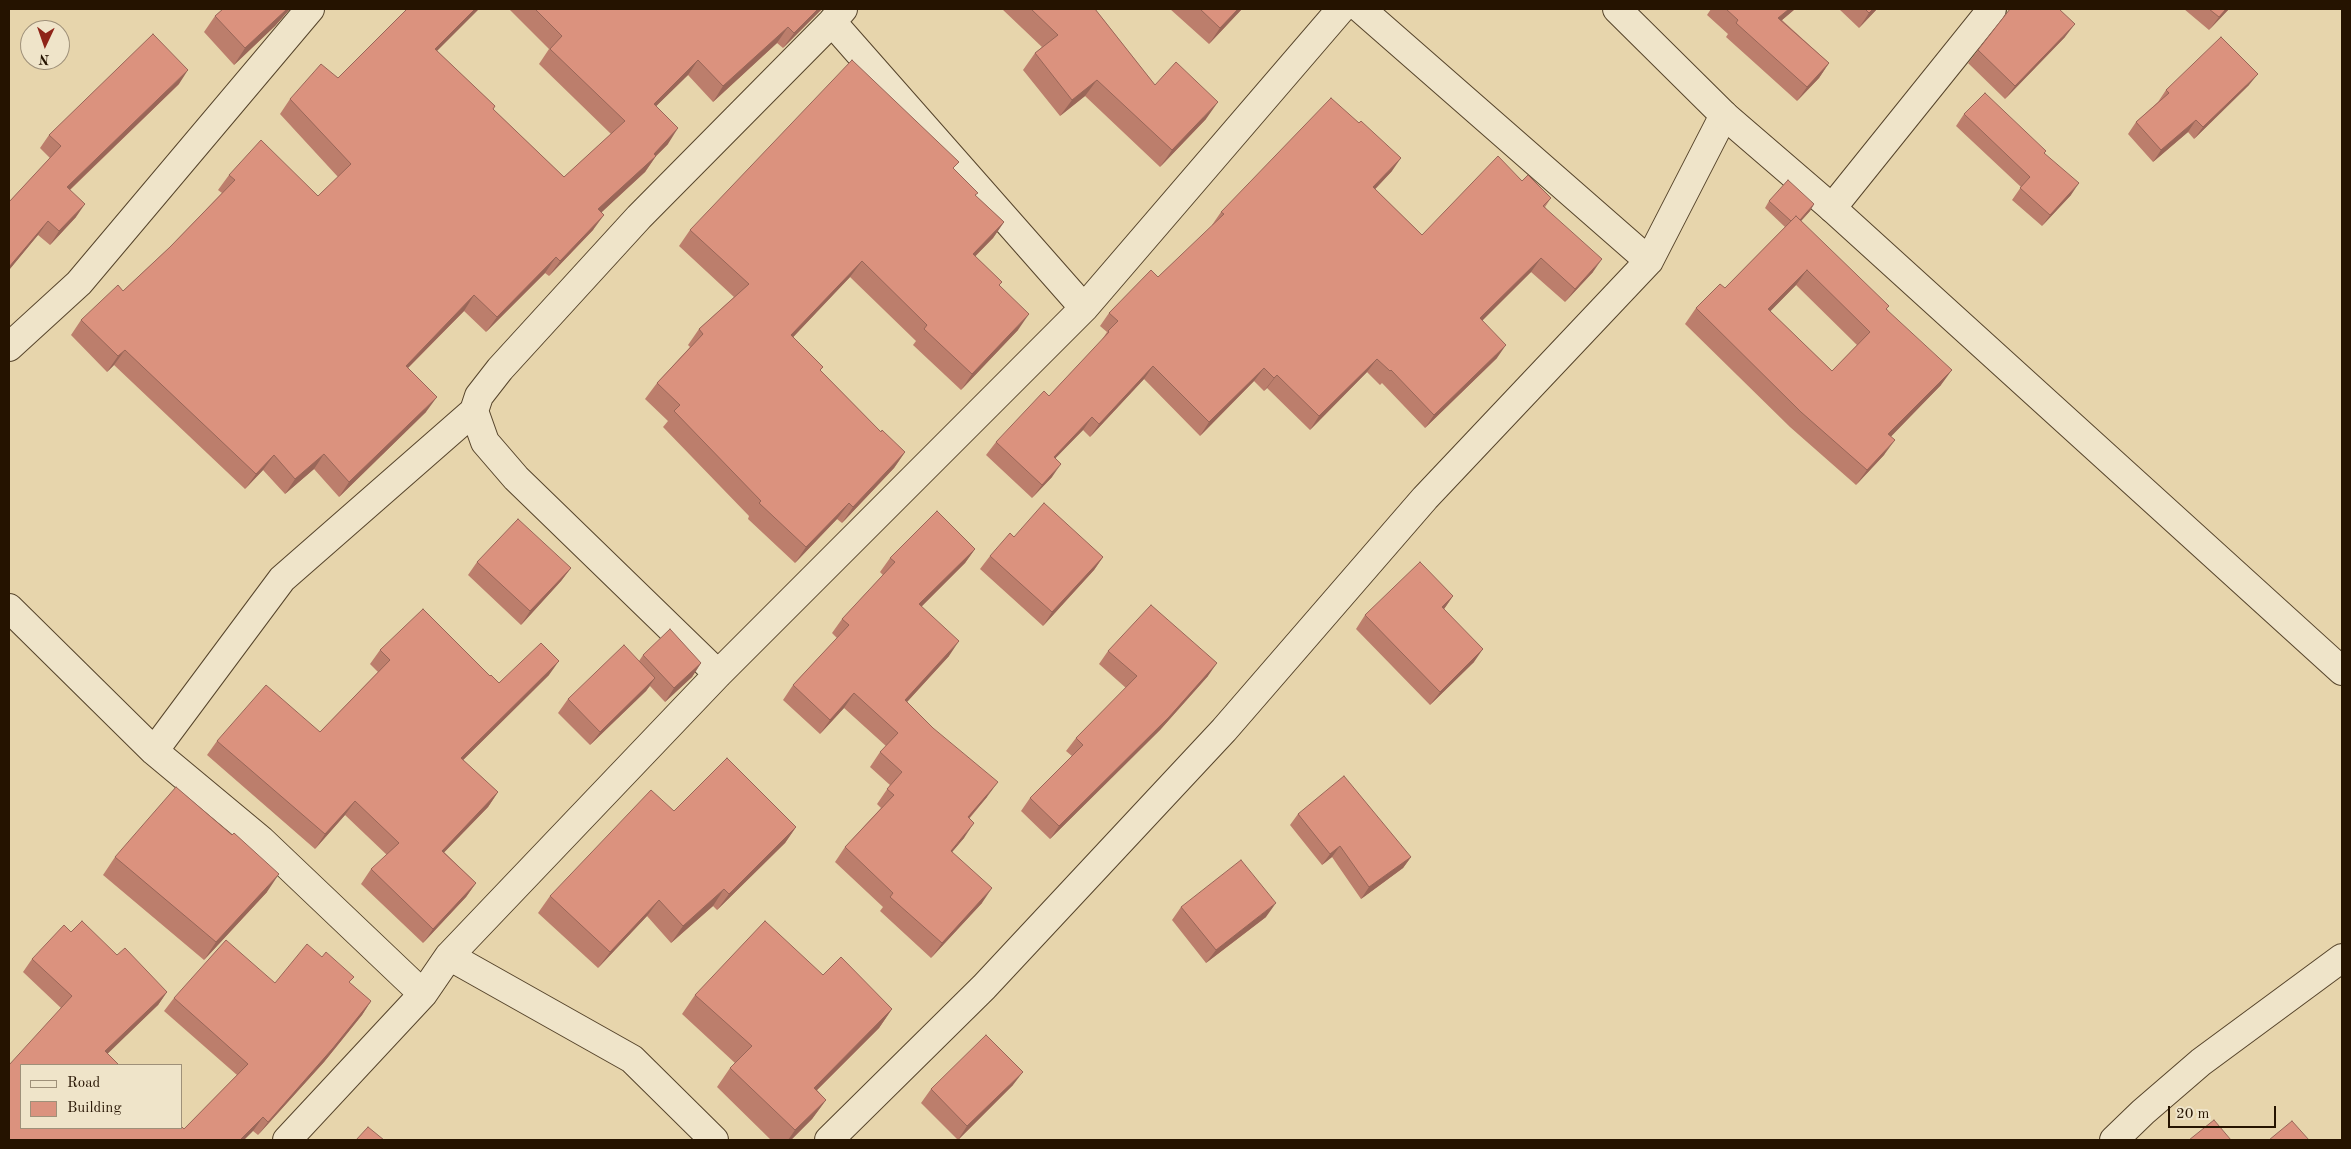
<!DOCTYPE html>
<html>
<head>
<meta charset="utf-8">
<style>
  body { margin:0 }
  #map { position:relative; width:2351px; height:1149px; overflow:hidden; background:#e7d5ac; font-family:"Old Standard TT",serif }
  canvas { display:block }
  .frame { position:absolute; inset:0; border:10px solid #251300; pointer-events:none }
  .legend { position:absolute; left:20px; top:1064px; width:162px; height:65px; box-sizing:border-box; background:#efe4c9; border:1px solid #9e9079; margin:0; padding:6px 9px; list-style:none; font-size:15px; color:#251300 }
  .legend li { display:flex; align-items:center; gap:10px; height:25px }
  .legend b { width:25px; border:1px solid #9e9079 }
  .north { position:absolute; left:20px; top:20px; width:50px; height:50px; box-sizing:border-box; background:#efe4c9; border:1px solid #9e9079; border-radius:50%; rotate:183deg; font-size:14px; font-weight:700; line-height:20px; text-align:center; color:#251300 }
  .north::after { content:''; display:block; margin:auto; width:18px; height:22px; background:#8f2418; clip-path:polygon(50% 0,100% 100%,50% 72%,0 100%) }
  .scale { position:absolute; left:2168px; top:1106px; width:108px; height:22px; box-sizing:border-box; border:2px solid #251300; border-top:0; padding-left:6px; font-size:15px; line-height:18px; white-space:nowrap; color:#251300; -webkit-text-stroke:4px #efe4c9; paint-order:stroke }
</style>
</head>
<body>
<div id="map">
<canvas width="2351" height="1149"></canvas>
<div class="frame"></div>
<ul class="legend">
<li><b style="height:6px;background:#efe4c9"></b>Road</li>
<li><b style="height:14px;background:#db927e"></b>Building</li>
</ul>
<div class="north">N</div>
<div class="scale">20 m</div>
</div>
<script>
const ctx = document.querySelector('canvas').getContext('2d');
ctx.lineJoin = 'round';
const shape = rows => new Path2D(rows.map(r => 'M' + r).join(''));
function strokePath(path, color, width, dash) { ctx.strokeStyle = color; ctx.lineWidth = width; ctx.lineCap = dash ? 'butt' : 'round'; ctx.setLineDash(dash || []); ctx.stroke(path); }
function paint(path, color) { ctx.fillStyle = color; ctx.fill(path, 'evenodd'); }
const minor = shape([
  [1361,9,1649,261],
  [832,22,1084,308],
  [1832,208,1992,9],
  [9,347,79,283,310,9],
  [9,608,154,751,261,840,423,994],
  [718,674,516,478,485,442,474,411,479,396,500,369,639,217,832,22,843,9],
  [154,751,282,579,474,411],
  [449,956,632,1059,714,1140],
  [287,1140,423,994,449,956,718,674,1084,308,1341,9],
  [829,1140,984,987,1224,730,1425,498,1649,261,1724,115],
  [2114,1140,2143,1112,2201,1062,2342,958]
]);
const tertiary = shape([
  [1617,9,1724,115,1832,208,2342,671]
]);
const wall = shape([
  [223,9,290,9,275,26,234,65,204,32,215,16],
  [509,9,822,9,783,48,777,43,713,102,688,75,656,106,668,144,656,156,645,172,601,212,593,230,549,276,545,273,486,332,464,311,408,368,426,412,339,497,314,469,285,494,263,470,245,489,114,365,107,372,71,335,81,320,123,291,170,247,222,193,218,190,229,175,318,196,338,177,280,114,290,99,338,78,437,51,495,106,493,109,564,177,611,134,539,64,549,49],
  [1002,9,1095,9,1155,85,1206,119,1160,167,1085,96,1060,116,1023,70,1035,53,1042,47],
  [1170,9,1242,9,1209,44],
  [1711,9,1795,9,1782,20,1829,63,1819,78,1797,101,1726,37,1728,34,1707,15],
  [1839,9,1877,9,1859,28],
  [2184,9,2229,9,2209,30],
  [2065,37,2005,99,1968,63,1978,50],
  [179,84,70,190,76,217,50,245,38,235,9,270,9,202,50,158,40,148,49,135],
  [2249,85,2194,139,2188,132,2153,162,2128,134,2136,122,2158,102,2166,90],
  [1964,114,2044,153,2071,195,2042,226,2012,200,2021,187,1956,126],
  [954,169,976,196,1004,222,993,238,975,256,1002,282,999,285,1018,330,961,390,913,345,916,341,850,277,793,337,821,371,881,432,905,452,894,468,842,523,837,519,795,563,748,519,749,516,663,427,668,421,645,399,657,383,690,347,688,345,699,329,734,297,679,246,690,230],
  [1392,171,1375,189,1422,235,1522,181,1551,198,1545,207,1593,272,1565,302,1531,272,1482,320,1497,358,1425,428,1382,383,1380,385,1367,372,1310,430,1267,388,1264,391,1254,381,1200,436,1144,379,1090,437,1083,430,1055,458,1052,477,1032,498,986,455,996,442,1049,396,1101,341,1107,332,1100,326,1109,313,1158,277,1213,226,1212,225,1221,212],
  [1769,201,1814,204,1810,211,1801,221,1887,309,1941,385,1891,436,1884,455,1856,485,1790,427,1685,324,1696,308,1725,288,1785,227,1765,208],
  [1796,285,1857,345,1832,371,1770,311],
  [1014,537,1103,557,1094,570,1043,626,980,569,990,556],
  [975,549,965,563,921,607,949,656,907,702,987,797,969,819,964,838,952,852,982,903,931,958,880,911,883,907,835,862,845,847,881,808,877,804,890,785,870,767,880,752,886,746,844,708,820,734,783,700,793,685,837,638,832,633,842,619,883,575,880,572,890,558],
  [477,562,571,568,561,581,521,625,468,575],
  [1453,596,1444,609,1474,662,1430,705,1356,629,1365,615],
  [380,650,490,676,499,683,549,675,463,760,498,792,488,807,444,852,476,883,466,897,423,943,361,884,371,869,387,855,345,815,315,849,207,755,217,741,320,732,378,672,370,664],
  [1108,651,1208,676,1160,730,1050,839,1021,811,1030,798,1072,756,1066,751,1076,738,1126,688,1099,664],
  [643,655,701,663,692,677,665,702,650,686,646,691,590,745,558,713,568,699,639,661],
  [674,811,796,827,785,843,717,910,713,906,671,943,647,916,598,968,538,913,550,896],
  [1298,814,1411,857,1403,868,1361,899,1332,857,1322,865,1290,825],
  [115,857,267,892,204,960,103,875],
  [1181,907,1266,917,1206,963,1172,920],
  [71,932,117,955,167,992,158,1005,107,1053,184,1129,237,1075,164,1011,174,998,275,983,350,983,371,1001,362,1015,324,1062,258,1135,253,1131,9,1140,61,1008,23,972,32,959],
  [823,975,892,1009,879,1028,817,1090,826,1100,812,1119,791,1140,771,1140,717,1087,730,1068,735,1063,682,1014,695,995],
  [1013,1085,958,1140,921,1103,931,1089]
]);
const shadedWall = shape([
  [287,9,290,9,275,26,234,65,245,48],
  [475,9,479,9,424,64,435,49],
  [818,9,822,9,783,48,794,33],
  [1238,9,1242,9,1209,44,1220,28],
  [1789,9,1795,9,1768,32,1778,18],
  [1873,9,1877,9,1859,28,1869,13],
  [2226,9,2229,9,2209,30,2219,17],
  [2075,24,2065,37,2005,99,2015,86],
  [788,27,777,43,713,102,723,86],
  [698,60,688,75,643,119,654,104],
  [1829,63,1819,78,1797,101,1807,87],
  [188,70,179,84,58,201,67,187],
  [2258,74,2249,85,2194,139,2203,127],
  [1097,80,1085,96,1060,116,1072,100],
  [1218,102,1206,119,1160,167,1172,150],
  [2196,120,2188,132,2153,162,2161,150],
  [678,128,668,144,653,159,656,156,645,172,588,225,598,209],
  [1401,158,1392,171,1364,201,1373,187],
  [2079,183,2071,195,2042,226,2050,215],
  [85,204,76,217,50,245,59,231],
  [1814,204,1810,211,1791,232,1796,225],
  [604,215,593,230,549,276,560,261],
  [48,221,38,235,9,270,9,267],
  [1004,222,993,238,962,270,973,254],
  [556,257,545,273,486,332,497,317],
  [1541,258,1531,272,1471,332,1480,318],
  [1602,259,1593,272,1565,302,1575,289],
  [862,261,850,277,780,351,791,335],
  [1807,270,1796,285,1757,325,1768,309],
  [474,295,464,311,395,381,406,366],
  [1029,314,1018,330,961,390,972,374],
  [1506,345,1497,358,1425,428,1434,415],
  [125,350,114,365,107,372,118,356],
  [1377,359,1367,372,1310,430,1319,416],
  [1153,366,1144,379,1090,437,1099,424],
  [1264,368,1254,381,1200,436,1209,422],
  [1952,370,1941,385,1878,450,1888,434],
  [1277,375,1267,388,1264,391,1274,378],
  [437,397,426,412,339,497,349,482],
  [1092,417,1083,430,1044,470,1054,457],
  [1895,440,1884,455,1856,485,1867,470],
  [905,452,894,468,842,523,853,507],
  [324,454,314,469,285,494,295,479],
  [274,455,263,470,245,489,256,474],
  [1061,464,1052,477,1032,498,1042,485],
  [849,503,837,519,795,563,806,547],
  [975,549,965,563,909,619,919,604],
  [1103,557,1094,570,1043,626,1052,612],
  [571,568,561,581,521,625,530,611],
  [1453,596,1444,609,1442,607],
  [959,641,949,656,895,715,905,700],
  [1483,649,1474,662,1430,705,1440,692],
  [559,661,549,675,451,772,461,758],
  [701,663,692,677,665,702,674,688],
  [1217,663,1208,676,1160,730,1050,839,1059,826],
  [655,678,646,691,590,745,600,732],
  [854,693,844,708,820,734,830,720],
  [998,782,987,797,957,832,968,817],
  [498,792,488,807,432,865,442,851],
  [355,801,345,815,315,849,325,834],
  [974,823,964,838,941,865,951,851],
  [796,827,785,843,717,910,729,894],
  [1340,846,1332,857,1322,865,1330,854],
  [1411,857,1403,868,1361,899,1369,887],
  [279,874,267,892,204,960,216,942],
  [476,883,466,897,423,943,433,929],
  [992,888,982,903,931,958,942,943],
  [724,889,713,906,671,943,683,926],
  [659,900,647,916,598,968,610,952],
  [1276,903,1266,917,1206,963,1216,950],
  [167,992,158,1005,96,1065,105,1051],
  [371,1001,362,1015,324,1062,258,1135,268,1122],
  [892,1009,879,1028,800,1107,814,1088],
  [1023,1072,1013,1085,958,1140,967,1126],
  [826,1100,812,1119,791,1140,788,1140,795,1130],
  [263,1117,253,1131,244,1140,240,1140]
]);
const building = shape([
  [223,9,287,9,245,48,215,16,223,9],
  [407,9,475,9,435,49,495,106,493,109,564,177,625,121,550,49,562,36,535,9,818,9,794,33,788,27,723,86,698,60,654,104,678,128,654,154,656,156,598,209,604,215,560,261,556,257,497,317,474,295,406,366,437,397,349,482,324,454,295,479,274,455,256,474,125,350,118,356,81,320,118,285,123,291,170,247,235,180,229,175,261,140,318,196,351,164,290,99,321,64,338,78,407,9],
  [1031,9,1095,9,1155,85,1176,62,1218,102,1172,150,1097,80,1072,100,1035,53,1058,35,1031,9],
  [1200,9,1238,9,1220,28,1200,9],
  [1726,9,1789,9,1778,18,1829,63,1807,87,1736,23,1738,20,1726,9],
  [1865,9,1873,9,1869,13,1865,9],
  [2010,9,2059,9,2075,24,2015,86,1978,50,2010,9],
  [2209,9,2226,9,2219,17,2209,9],
  [153,34,188,70,67,187,85,204,59,231,48,221,9,267,9,202,61,146,49,135,153,34],
  [2221,37,2258,74,2203,127,2196,120,2161,150,2136,122,2169,93,2166,90,2221,37],
  [852,60,959,162,953,168,978,193,975,195,1004,222,973,254,1002,282,999,285,1029,314,972,374,924,329,927,325,862,261,791,335,823,367,820,370,881,432,882,430,905,452,853,507,849,503,806,547,759,503,761,501,674,411,680,405,657,383,703,334,699,329,749,284,690,230,852,60],
  [1985,93,2046,151,2044,153,2079,183,2050,215,2020,188,2030,177,1964,114,1985,93],
  [1331,98,1359,123,1361,121,1401,158,1373,187,1422,235,1498,156,1522,181,1528,175,1551,198,1543,206,1602,259,1575,289,1541,258,1480,318,1506,345,1434,415,1391,370,1390,371,1377,359,1319,416,1277,375,1274,378,1264,368,1209,422,1153,366,1099,424,1092,417,1054,457,1061,464,1042,485,996,442,1044,391,1049,396,1109,332,1108,331,1118,321,1109,313,1151,270,1158,277,1224,214,1221,212,1331,98],
  [1788,180,1814,204,1800,220,1796,216,1791,221,1769,201,1788,180],
  [1796,216,1889,306,1886,309,1952,370,1888,434,1895,440,1867,470,1801,412,1696,308,1720,284,1725,288,1796,216],
  [1807,270,1870,332,1832,371,1768,309,1807,270],
  [1044,503,1103,557,1052,612,990,556,1010,533,1014,537,1044,503],
  [937,511,975,549,919,604,959,641,905,700,933,728,998,782,968,817,974,823,951,851,992,888,942,943,890,897,893,893,845,847,894,795,887,789,902,772,880,752,898,733,854,693,830,720,793,685,849,625,842,619,895,562,890,558,937,511],
  [518,519,571,568,530,611,477,562,518,519],
  [1420,562,1453,596,1442,607,1483,649,1440,692,1365,615,1420,562],
  [1151,605,1217,663,1169,717,1059,826,1030,798,1083,745,1076,738,1137,676,1108,651,1151,605],
  [423,609,490,676,491,675,499,683,541,643,559,661,461,758,498,792,442,851,476,883,433,929,371,869,399,843,355,801,325,834,217,741,266,685,320,732,390,660,380,650,423,609],
  [670,629,701,663,674,688,643,655,670,629],
  [624,645,655,678,600,732,568,699,624,645],
  [727,758,796,827,729,894,724,889,683,926,659,900,610,952,550,896,651,790,674,811,727,758],
  [1344,776,1411,857,1369,887,1340,846,1330,854,1298,814,1344,776],
  [176,787,232,835,234,833,279,874,216,942,115,857,176,787],
  [1241,860,1276,903,1216,950,1181,907,1241,860],
  [82,921,117,955,125,948,167,992,105,1051,119,1065,21,1065,21,1128,181,1128,181,1126,184,1129,248,1064,174,998,226,940,275,983,307,944,322,957,326,952,354,977,349,982,371,1001,333,1048,268,1122,263,1117,240,1140,9,1140,9,1065,72,996,32,959,64,925,71,932,82,921],
  [765,921,823,975,841,957,892,1009,814,1088,826,1100,795,1130,730,1068,752,1046,695,995,765,921],
  [986,1035,1023,1072,967,1126,931,1089,986,1035],
  [2214,1120,2231,1140,2189,1140,2214,1120],
  [2292,1121,2309,1140,2269,1140,2292,1121],
  [368,1127,384,1140,356,1140,368,1127]
]);
strokePath(minor, '#56442b', 30);
strokePath(tertiary, '#56442b', 30);
strokePath(minor, '#efe4c9', 28);
strokePath(tertiary, '#efe4c9', 28);
paint(wall, '#bc7e6c');
paint(shadedWall, '#996658');
paint(building, '#db927e');
strokePath(building, '#996658', 1);
</script>
</body>
</html>
